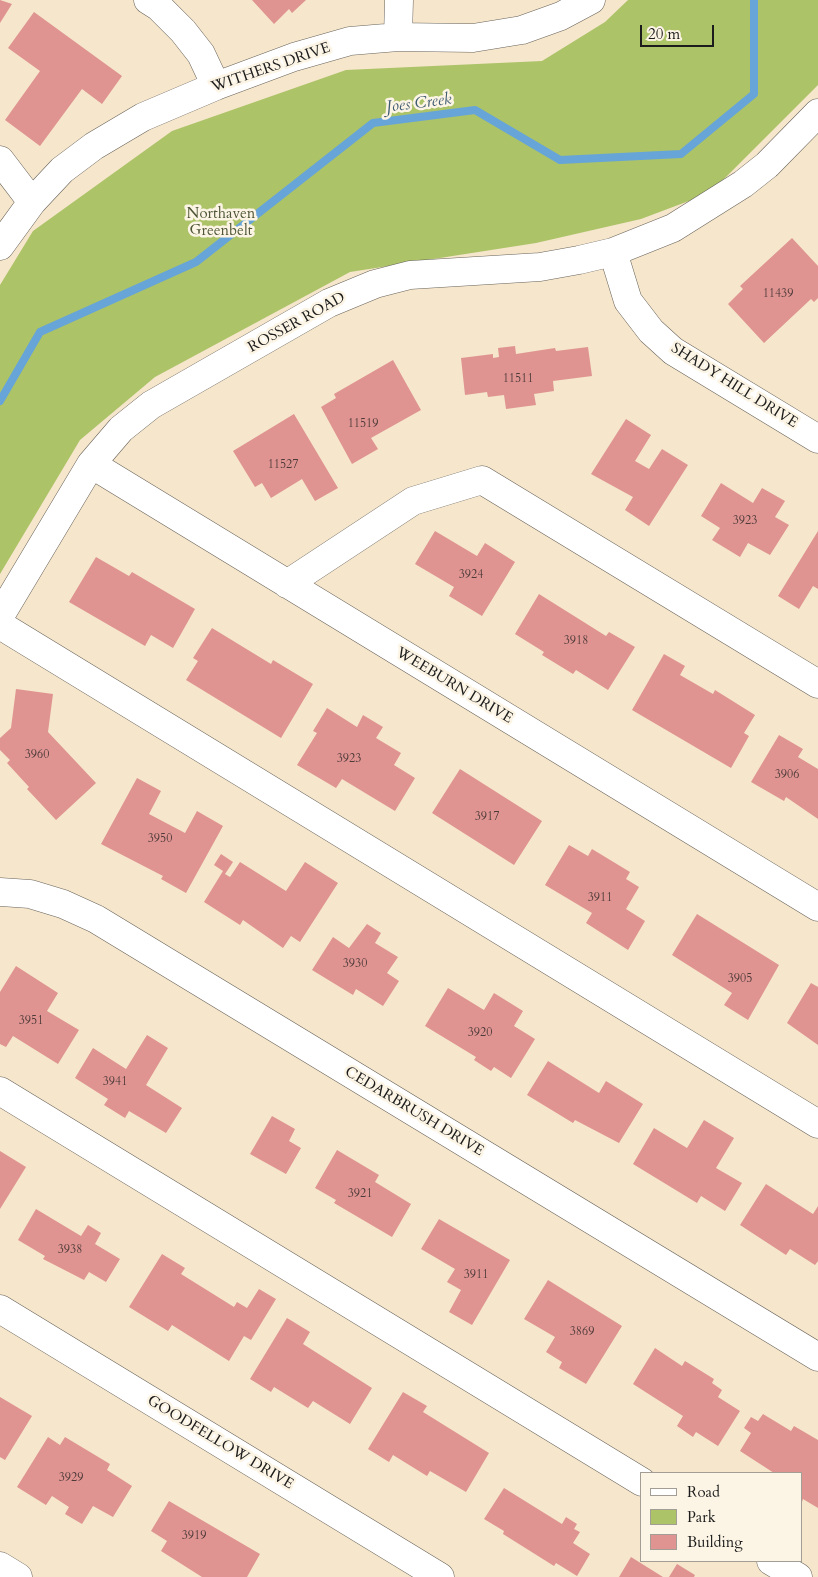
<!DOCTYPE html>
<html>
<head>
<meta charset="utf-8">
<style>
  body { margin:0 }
  #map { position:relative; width:818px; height:1577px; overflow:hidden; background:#f6e6cc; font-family:Cardo,serif }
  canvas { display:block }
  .legend { position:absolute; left:640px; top:1472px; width:162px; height:90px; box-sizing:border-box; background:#fcf5e5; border:1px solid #a29e95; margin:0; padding:6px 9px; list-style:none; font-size:15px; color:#1c1c1c }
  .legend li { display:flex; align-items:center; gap:10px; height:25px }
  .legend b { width:25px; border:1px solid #a29e95 }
  .scale { position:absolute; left:640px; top:25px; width:74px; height:22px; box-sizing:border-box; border:2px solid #1c1c1c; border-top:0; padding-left:6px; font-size:15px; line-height:18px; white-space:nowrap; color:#1c1c1c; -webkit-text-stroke:4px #fcf5e5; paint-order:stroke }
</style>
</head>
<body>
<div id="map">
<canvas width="818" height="1577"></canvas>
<ul class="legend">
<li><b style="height:6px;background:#fff"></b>Road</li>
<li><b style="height:14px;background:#acc368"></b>Park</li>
<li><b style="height:14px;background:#df9491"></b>Building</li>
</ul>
<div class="scale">20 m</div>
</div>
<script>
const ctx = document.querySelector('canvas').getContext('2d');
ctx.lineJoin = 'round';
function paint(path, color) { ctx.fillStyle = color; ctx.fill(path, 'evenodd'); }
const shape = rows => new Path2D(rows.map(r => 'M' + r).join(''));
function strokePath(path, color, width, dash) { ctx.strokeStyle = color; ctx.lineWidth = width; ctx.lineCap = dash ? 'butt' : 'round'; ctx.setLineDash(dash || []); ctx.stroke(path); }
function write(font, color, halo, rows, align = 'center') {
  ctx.font = font + ' Cardo,serif'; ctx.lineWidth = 5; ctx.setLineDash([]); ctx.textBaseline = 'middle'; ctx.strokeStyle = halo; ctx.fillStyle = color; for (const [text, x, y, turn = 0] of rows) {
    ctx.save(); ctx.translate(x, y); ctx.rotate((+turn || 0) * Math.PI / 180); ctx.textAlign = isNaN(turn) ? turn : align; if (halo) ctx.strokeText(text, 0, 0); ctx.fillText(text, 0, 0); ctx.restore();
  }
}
const green = shape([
  [628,0,818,0,818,85,710,193,641,219,536,243,350,272,155,377,80,440,0,574,0,285,33,231,172,131,346,70,542,61,605,22]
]);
const stream = shape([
  [0,401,40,332,196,262,373,123,475,110,560,160,681,154,754,94,754,0]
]);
const building = shape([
  [0,0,12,4,0,23],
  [252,0,306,0,292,13,289,9,274,24],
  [34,12,122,76,102,104,82,89,40,146,5,120,40,71,8,48],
  [792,238,818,266,818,298,814,302,811,299,764,343,728,304,743,289,740,286],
  [515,346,516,354,555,348,556,351,588,347,592,376,553,381,554,391,534,394,536,405,506,409,504,395,488,397,487,392,465,395,461,358,493,354,493,358,499,357,498,348],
  [393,360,421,410,371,438,378,449,352,464,321,407,336,398,334,394],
  [294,414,338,488,315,501,302,479,271,498,262,483,255,487,233,451],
  [626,419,651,435,635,461,649,469,662,449,688,465,649,526,625,510,633,497,591,474],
  [721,483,753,503,762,488,785,501,775,517,789,525,770,555,748,543,740,557,712,540,720,528,701,516],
  [435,531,477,556,485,543,515,562,482,616,449,596,454,587,415,564],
  [818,531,818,589,813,586,799,609,778,596],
  [96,557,129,576,132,572,195,609,173,648,151,635,145,646,69,602],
  [539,594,606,636,609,632,635,647,608,690,576,670,573,674,542,655,544,652,515,634],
  [212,628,271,664,273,660,313,684,281,738,186,680,198,661,193,658],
  [664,654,685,666,680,675,713,694,715,690,755,715,744,733,749,736,731,768,632,710],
  [16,689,53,694,48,732,96,783,56,820,27,789,29,787,7,763,10,760,0,750,0,738,11,728],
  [327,708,357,727,363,715,383,727,376,738,401,753,394,765,415,778,395,811,342,779,336,788,297,765,317,733,313,731],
  [779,735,803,749,798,757,818,769,818,819,786,797,784,801,751,782],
  [460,769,542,821,514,865,432,813],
  [137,778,161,791,149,814,185,833,197,811,223,826,186,893,161,879,163,876,101,844],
  [569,845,588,856,592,849,630,872,626,879,639,887,626,909,645,921,628,950,586,923,592,913,545,885],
  [221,854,233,862,225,874,230,877,240,862,286,891,305,862,338,883,300,942,291,936,283,948,243,920,240,925,204,902,223,871,214,865],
  [697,914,779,965,748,1020,724,1005,732,993,672,955],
  [367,924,381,933,375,943,398,957,387,973,399,981,383,1006,356,989,353,995,312,970,333,937,349,948],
  [16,966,58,993,47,1011,79,1030,58,1064,13,1036,6,1047,0,1044,0,992],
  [811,983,818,987,818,1045,787,1023],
  [448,988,484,1010,494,993,523,1011,514,1026,535,1039,511,1078,494,1067,491,1071,474,1060,476,1057,425,1026],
  [147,1035,168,1048,146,1085,182,1108,166,1133,129,1111,125,1118,104,1105,108,1099,75,1078,93,1048,126,1069],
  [548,1061,599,1093,606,1081,643,1104,619,1143,575,1120,573,1123,527,1095],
  [272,1116,295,1129,289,1141,301,1148,286,1174,250,1154],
  [704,1120,734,1138,716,1168,742,1183,725,1211,701,1196,697,1203,633,1164,654,1128,687,1148],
  [337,1150,379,1175,375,1182,411,1204,392,1237,334,1203,336,1200,315,1188],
  [0,1151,26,1167,0,1209],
  [766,1184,813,1214,818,1206,818,1261,815,1265,790,1249,786,1255,740,1225],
  [36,1209,81,1236,88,1225,101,1233,95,1244,120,1259,106,1282,89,1272,84,1280,43,1259,45,1256,18,1240],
  [439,1219,510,1260,472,1325,449,1312,461,1290,447,1282,455,1269,421,1249],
  [162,1254,185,1268,181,1274,234,1307,237,1302,247,1308,259,1289,276,1299,251,1340,244,1336,229,1361,172,1325,168,1331,129,1307],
  [548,1280,622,1326,586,1384,559,1368,562,1362,546,1352,555,1337,524,1319],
  [287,1318,310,1332,303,1344,372,1388,350,1424,313,1401,308,1408,274,1387,271,1392,250,1379],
  [655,1348,682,1366,685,1361,714,1379,712,1383,722,1390,718,1397,740,1411,718,1446,696,1432,693,1437,677,1426,683,1416,633,1384],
  [403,1392,427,1406,423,1412,489,1453,466,1492,430,1471,427,1476,393,1455,389,1462,368,1449],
  [0,1397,32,1416,5,1460,0,1457],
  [763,1414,791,1431,794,1426,818,1440,818,1508,803,1499,802,1502,802,1473,774,1473,740,1451,751,1433,744,1428,751,1417,758,1421],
  [48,1437,60,1445,65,1437,110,1464,107,1470,132,1486,113,1517,93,1506,82,1524,65,1514,69,1507,52,1496,46,1505,17,1487],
  [504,1488,562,1524,566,1517,577,1524,574,1529,580,1532,573,1543,590,1554,577,1576,556,1563,554,1566,503,1534,504,1531,484,1519],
  [169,1501,260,1554,247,1577,202,1577,161,1551,167,1541,151,1531],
  [631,1557,663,1577,619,1577],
  [677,1564,695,1575,694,1577,669,1577]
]);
const minor = shape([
  [148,0,159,7,183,31,201,54,216,86],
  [398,37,399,0],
  [0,160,32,202],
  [0,246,32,202,62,170,94,146,143,117,216,86,294,57,350,41,398,37,473,38,522,30,561,16,591,0],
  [613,252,628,301,651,331,673,351,818,439],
  [91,464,818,907],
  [287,584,413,501,482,480,818,684],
  [0,616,91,464,121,429,151,405,329,303,375,284,410,275,540,267,579,260,613,252,673,228,743,184,767,165,818,113],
  [0,625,818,1124],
  [0,892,30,894,63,904,96,919,818,1357],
  [0,1091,642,1482],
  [0,1309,440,1577],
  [771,1561,798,1577]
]);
const major = shape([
  [0,1566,18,1577]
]);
const numberNames = [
  ["11439",778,294],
  ["11511",518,379],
  ["11519",363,424],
  ["11527",283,465],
  ["3923",745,521],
  ["3924",471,575],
  ["3918",576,641],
  ["3960",37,755],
  ["3923",349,759],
  ["3906",787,775],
  ["3917",487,817],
  ["3950",160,839],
  ["3911",600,898],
  ["3930",355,964],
  ["3905",740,979],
  ["3951",31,1021],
  ["3920",480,1033],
  ["3941",115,1082],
  ["3921",360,1194],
  ["3938",70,1250],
  ["3911",476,1275],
  ["3869",582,1332],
  ["3929",71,1478],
  ["3919",194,1536]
];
const streetNames = [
  ["WITHERS DRIVE",271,68,-19],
  ["ROSSER ROAD",297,323,-29],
  ["SHADY HILL DRIVE",734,386,32],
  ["WEEBURN DRIVE",454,686,31],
  ["CEDARBRUSH DRIVE",414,1112,31],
  ["GOODFELLOW DRIVE",220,1443,31]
];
const parkNames = [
  ["Northaven",221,215],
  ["Greenbelt",221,232]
];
const waterNames = [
  ["Joes Creek",419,104,-7]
];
paint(green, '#acc368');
strokePath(stream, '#67a5d9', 8);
paint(building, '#df9491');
strokePath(minor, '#68635a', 29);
strokePath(major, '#68635a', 29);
strokePath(minor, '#fff', 28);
strokePath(major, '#fff', 28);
write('12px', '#4d3a39', null, numberNames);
write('15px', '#1c1c1c', '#fcf5e5', streetNames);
write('15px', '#4e5637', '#fcf5e5', parkNames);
write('italic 16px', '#3e5a71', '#fcf5e5', waterNames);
</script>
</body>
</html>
